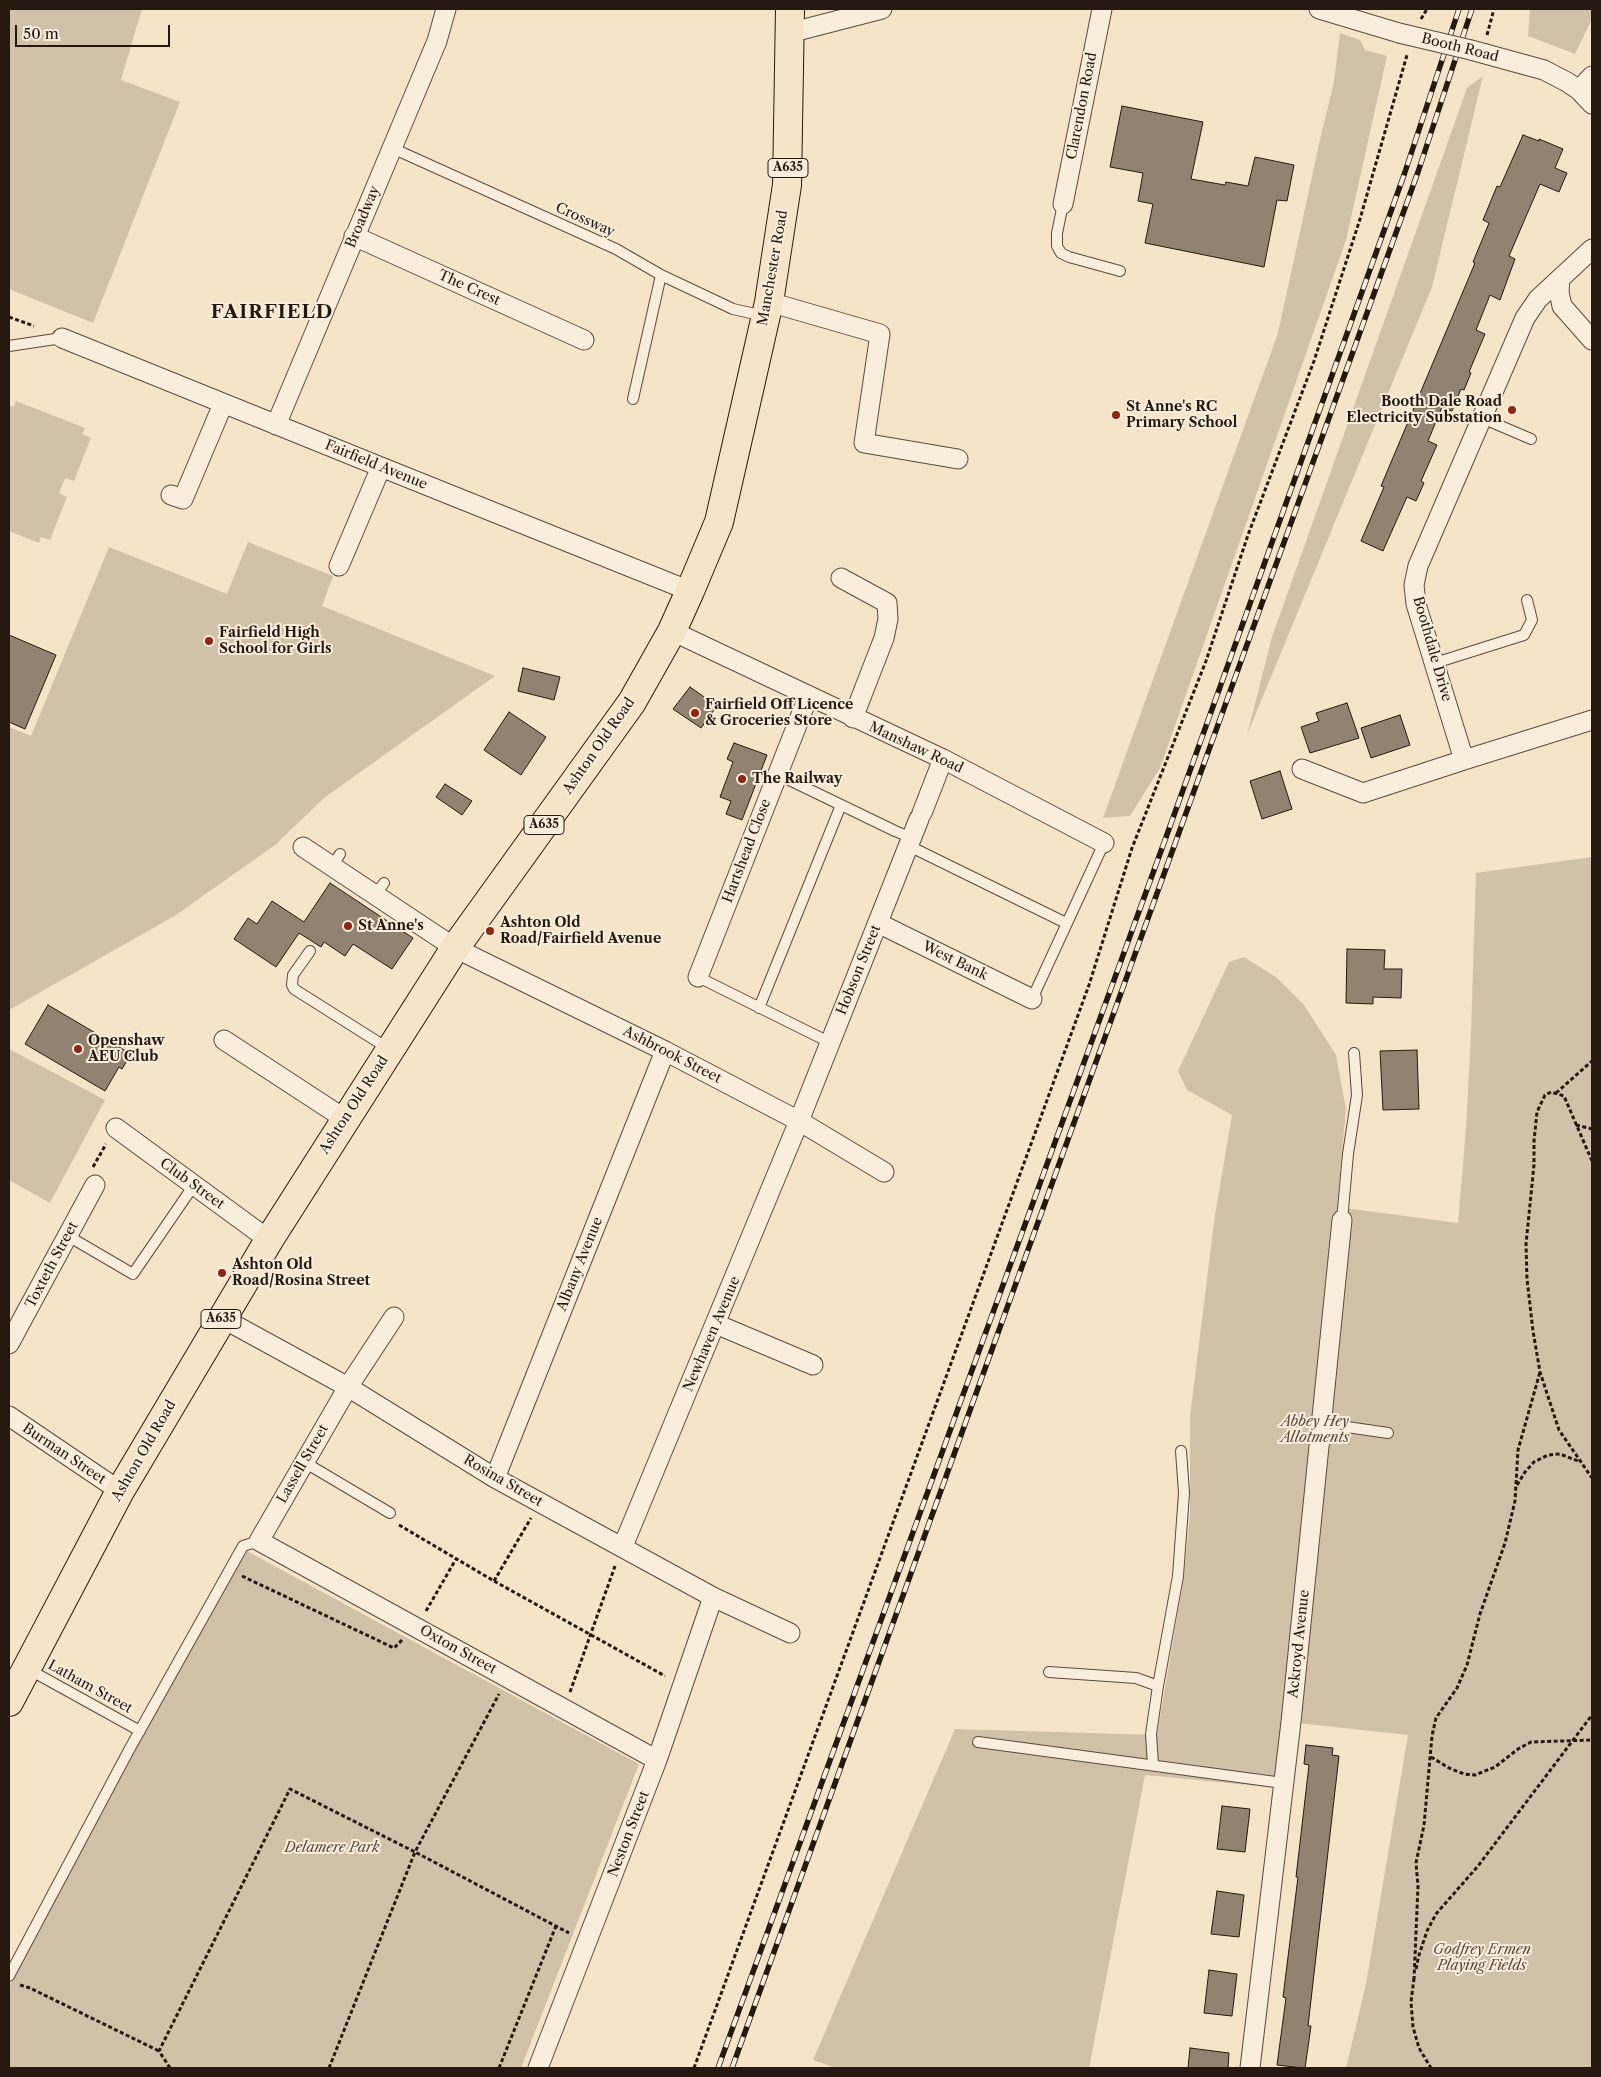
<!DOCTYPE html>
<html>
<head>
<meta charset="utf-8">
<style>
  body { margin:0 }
  #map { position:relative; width:1601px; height:2077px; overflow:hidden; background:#f6e4c9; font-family:"Libre Caslon Text",serif }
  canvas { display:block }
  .frame { position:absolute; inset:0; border:10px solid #25190f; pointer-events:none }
  .scale { position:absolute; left:15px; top:25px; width:155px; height:22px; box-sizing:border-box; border:2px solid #25190f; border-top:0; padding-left:6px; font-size:15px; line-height:18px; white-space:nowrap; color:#25190f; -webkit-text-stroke:4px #f9eddc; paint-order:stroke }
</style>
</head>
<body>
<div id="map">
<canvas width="1601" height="2077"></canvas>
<div class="frame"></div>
<div class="scale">50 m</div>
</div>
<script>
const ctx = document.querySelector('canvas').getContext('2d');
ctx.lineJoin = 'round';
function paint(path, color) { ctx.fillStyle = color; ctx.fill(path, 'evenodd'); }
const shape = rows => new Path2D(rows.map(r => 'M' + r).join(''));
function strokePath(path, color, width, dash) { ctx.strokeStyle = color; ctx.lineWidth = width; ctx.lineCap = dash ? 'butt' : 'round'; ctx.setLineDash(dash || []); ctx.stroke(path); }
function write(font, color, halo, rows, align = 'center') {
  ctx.font = font + ' "Libre Caslon Text",serif'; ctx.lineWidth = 4; ctx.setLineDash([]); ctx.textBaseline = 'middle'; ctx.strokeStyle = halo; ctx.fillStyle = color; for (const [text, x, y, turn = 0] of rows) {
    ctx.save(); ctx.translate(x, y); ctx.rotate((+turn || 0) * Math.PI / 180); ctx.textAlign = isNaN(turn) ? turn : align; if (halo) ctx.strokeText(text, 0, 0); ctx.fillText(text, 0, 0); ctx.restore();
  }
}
const green = shape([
  [9,9,142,9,121,80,180,102,93,323,9,289],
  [1530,9,1592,9,1592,19,1575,54,1528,36],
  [1340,33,1360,40,1365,50,1387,56,1346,240,1160,768,1130,816,1103,818,1278,333,1321,135,1334,82],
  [1483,76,1432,287,1247,735,1272,637,1467,88],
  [16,401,85,428,82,434,91,438,74,481,65,478,59,493,67,497,50,540,41,537,39,543,9,531,9,405,14,407],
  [248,542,333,576,322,606,495,676,324,798,275,845,176,915,9,1010,9,727,31,736,109,547,227,594],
  [1592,857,1592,2068,1346,2068,1366,1984,1408,1735,1288,1722,1279,1788,1145,1775,1089,2068,836,2068,813,2060,955,1729,1157,1735,1184,1576,1190,1511,1190,1416,1215,1215,1232,1115,1187,1090,1178,1071,1229,962,1244,957,1277,978,1304,1005,1336,1055,1346,1109,1337,1207,1458,1223,1466,1128,1471,1033,1476,873],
  [9,1049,105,1100,50,1203,9,1180],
  [245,1550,639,1764,521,2068,9,2068,9,1987,135,1749]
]);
const building = shape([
  [1122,106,1203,122,1191,179,1225,185,1226,182,1248,186,1255,157,1294,165,1287,201,1277,200,1264,267,1145,243,1153,204,1138,201,1143,173,1110,167,1122,106],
  [1523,135,1539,141,1539,139,1563,149,1555,168,1567,173,1559,192,1540,184,1509,256,1515,259,1500,300,1490,295,1476,330,1485,334,1469,372,1471,373,1464,390,1461,389,1452,411,1442,407,1428,441,1437,445,1421,481,1424,483,1416,501,1407,497,1383,551,1361,541,1384,487,1381,486,1475,263,1473,262,1489,223,1483,220,1497,186,1500,187,1523,135],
  [9,635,56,655,25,729,9,722,9,635],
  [523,668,560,677,554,700,518,691,523,668],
  [690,687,717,706,701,728,673,709,690,687],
  [1347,703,1359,738,1310,753,1301,727,1319,721,1316,713,1347,703],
  [509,712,546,737,521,775,484,750,509,712],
  [1400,715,1410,745,1371,758,1361,728,1400,715],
  [734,743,767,755,742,820,726,814,731,801,720,797,733,762,727,759,734,743],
  [1280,771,1292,809,1262,819,1250,781,1280,771],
  [445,784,472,801,462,815,436,797,445,784],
  [330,883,413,938,392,969,353,944,345,956,324,942,321,947,299,933,276,967,234,939,248,918,257,924,272,901,304,922,330,883],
  [1347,949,1385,950,1384,969,1402,969,1401,998,1373,997,1373,1004,1346,1003,1347,949],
  [48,1005,131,1054,122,1069,119,1067,105,1091,25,1044,48,1005],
  [1417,1050,1419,1109,1383,1110,1380,1051,1417,1050],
  [1306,1745,1333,1748,1332,1755,1339,1756,1308,2026,1311,2026,1305,2068,1303,2068,1277,2065,1286,1998,1283,1997,1298,1877,1296,1877,1309,1765,1304,1764,1306,1745],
  [1222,1806,1250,1809,1245,1852,1217,1849,1222,1806],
  [1217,1891,1244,1895,1239,1937,1211,1934,1217,1891],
  [1209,1970,1237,1974,1232,2016,1204,2013,1209,1970],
  [1190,2048,1229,2053,1228,2068,1188,2068,1190,2048]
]);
const path = shape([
  [1421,19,1427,9],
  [1487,35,1494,9],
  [9,317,34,326],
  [1556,1093,1592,1061],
  [1576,1125,1592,1129],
  [1592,1161,1564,1096,1551,1092,1545,1095,1537,1112,1534,1141,1534,1165,1526,1244,1527,1279,1533,1331,1540,1372,1559,1430,1592,1478],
  [93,1167,106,1144],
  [1517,1485,1525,1472,1534,1462,1548,1455,1560,1454,1578,1461],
  [399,1525,494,1581,665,1676],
  [242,1576,394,1648,402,1640],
  [494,1581,531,1518],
  [426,1611,456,1559],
  [570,1692,615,1566],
  [1431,1757,1449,1768,1464,1774,1475,1775,1495,1767,1518,1749,1531,1742,1592,1740],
  [1416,1969,1419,1955,1427,1931,1436,1914,1478,1866,1592,1715],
  [1414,1978,1411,2002,1413,2027,1419,2048,1431,2068],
  [1414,1980,1418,1886,1416,1863,1424,1825,1432,1736,1436,1718,1457,1688,1467,1665,1480,1614,1505,1543,1515,1501,1518,1450,1540,1372],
  [20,1985,30,1988,159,2051],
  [170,2068,159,2051,290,1789,415,1852,499,1694],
  [329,2068,415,1852,569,1933],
  [499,2068,556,1926],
  [694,2068,1089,985,1132,848,1206,661,1248,535,1314,361,1360,219,1407,55]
]);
const service = shape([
  [392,148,616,249,661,275,733,309,764,316],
  [1063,204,1057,233,1057,246,1061,253,1069,257,1120,271],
  [9,346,62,338],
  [633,399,661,275],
  [1482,418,1531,439],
  [1435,663,1524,635,1532,620,1527,600],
  [777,774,895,831,912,838],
  [909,846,1066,923],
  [332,867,340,854],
  [375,895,384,883],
  [310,951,293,975,292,985,294,989,389,1049],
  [698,977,831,1043],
  [1032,999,1104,843],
  [759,1008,841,805],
  [1342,1220,1348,1154,1357,1095,1354,1053],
  [68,1236,133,1274,194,1185],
  [1322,1447,1327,1438,1337,1430,1347,1427,1388,1433],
  [304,1462,390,1513],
  [28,1669,140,1731],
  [1049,1672,1136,1678,1158,1686],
  [978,1742,1283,1783],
  [1153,1764,1151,1734,1158,1686,1178,1576,1184,1493,1181,1451],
  [9,1976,129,1750,243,1546,259,1541]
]);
const minor = shape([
  [1319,9,1399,33],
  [789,33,882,9],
  [1471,50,1544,70,1567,82,1579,90,1592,104],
  [1579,90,1592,76],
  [1063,204,1102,9],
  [354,236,584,340],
  [1560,279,1559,292,1562,306,1592,340],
  [769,302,880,334,864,443,958,459],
  [62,338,381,467,690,591],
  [276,425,437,41,446,9],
  [171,495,183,499,223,404],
  [339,566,381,467],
  [841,578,887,603,888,619,884,638,853,718],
  [672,631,943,759,1104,843],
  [1464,760,1592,720],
  [1302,769,1363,793,1464,760,1416,604,1414,585,1418,566,1525,318,1538,299,1592,249],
  [922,813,943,759],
  [303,847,455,948,665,1051,799,1121,884,1172],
  [878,923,1032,999],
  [698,977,808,697],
  [224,1040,345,1119],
  [116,1128,269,1240],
  [394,1317,348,1387,259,1541,657,1760],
  [222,1318,348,1387,495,1478,713,1597,790,1633],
  [716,1324,813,1365],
  [9,1344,95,1185],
  [9,1416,120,1491],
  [495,1478,665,1051],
  [623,1546,799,1121,919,819],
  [538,2068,657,1760,713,1597],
  [1250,2068,1291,1722,1342,1220]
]);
const trunk = shape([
  [9,1702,120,1491,269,1240,455,948,632,702,672,631,690,591,719,522,769,302,787,185,790,9]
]);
const rail = shape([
  [718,2068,1169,829,1404,175,1459,9],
  [732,2068,1418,172,1472,9]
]);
const minorBridge = shape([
  [1399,33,1471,50]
]);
const markers = [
  [1512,410,5,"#8f2418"],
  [1116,415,5,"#8f2418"],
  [209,641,5,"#8f2418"],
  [695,713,5,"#8f2418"],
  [742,779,5,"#8f2418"],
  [348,926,5,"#8f2418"],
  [490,931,5,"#8f2418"],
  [78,1049,5,"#8f2418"],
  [222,1273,5,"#8f2418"]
];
const shields = [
  [788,168,40],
  [544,825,40],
  [221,1319,40]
];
const shieldNames = [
  ["A635",788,168],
  ["A635",544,825],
  ["A635",221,1319]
];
const streetNames = [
  ["Booth Road",1460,48,14],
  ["Clarendon Road",1082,106,-79],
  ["Broadway",363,217,-67],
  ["Crossway",585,220,24],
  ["Manchester Road",773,268,-80],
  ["The Crest",469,288,24],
  ["Fairfield Avenue",376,465,22],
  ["Boothdale Drive",1432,649,74],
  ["Ashton Old Road",599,746,-55],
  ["Manshaw Road",916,748,25],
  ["Hartshead Close",747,851,-69],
  ["West Bank",955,961,26],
  ["Hobson Street",859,970,-68],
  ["Ashbrook Street",672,1055,27],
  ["Ashton Old Road",354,1105,-57],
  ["Club Street",192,1184,36],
  ["Albany Avenue",580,1264,-68],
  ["Toxteth Street",52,1265,-62],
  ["Newhaven Avenue",712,1334,-67],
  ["Ashton Old Road",144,1451,-60],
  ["Burman Street",64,1454,34],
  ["Lassell Street",303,1464,-60],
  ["Rosina Street",503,1481,30],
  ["Ackroyd Avenue",1299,1644,-84],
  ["Oxton Street",458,1650,29],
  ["Latham Street",90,1687,29],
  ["Neston Street",629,1834,-69]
];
const poiNames = [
  ["Booth Dale Road",1502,402,"right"],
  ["Electricity Substation",1502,418,"right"],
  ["St Anne's RC",1126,407],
  ["Primary School",1126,423],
  ["Fairfield High",219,633],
  ["School for Girls",219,649],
  ["Fairfield Off Licence",705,705],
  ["& Groceries Store",705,721],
  ["The Railway",752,779],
  ["Ashton Old",500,923],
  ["Road/Fairfield Avenue",500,939],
  ["St Anne's",358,926],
  ["Openshaw",88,1041],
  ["AEU Club",88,1057],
  ["Ashton Old",232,1265],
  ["Road/Rosina Street",232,1281]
];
const parkNames = [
  ["Abbey Hey",1315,1422],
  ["Allotments",1315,1438],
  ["Delamere Park",332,1848],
  ["Godfrey Ermen",1482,1950],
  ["Playing Fields",1482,1966]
];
const districtNames = [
  ["FAIRFIELD",272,313]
];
paint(green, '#d2c1a9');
paint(building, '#928370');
strokePath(building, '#25190f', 1);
strokePath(service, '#594c3e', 12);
strokePath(minor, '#594c3e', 21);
strokePath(trunk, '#25190f', 30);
strokePath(path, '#25190f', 3, [4, 2.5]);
strokePath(service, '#f9eddc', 10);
strokePath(minor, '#f9eddc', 19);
strokePath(trunk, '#f6e4c9', 28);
strokePath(rail, '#25190f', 5.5);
strokePath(rail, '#f9eddc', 4, [11]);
strokePath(minorBridge, '#594c3e', 21, []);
strokePath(minorBridge, '#f9eddc', 19);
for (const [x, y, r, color] of markers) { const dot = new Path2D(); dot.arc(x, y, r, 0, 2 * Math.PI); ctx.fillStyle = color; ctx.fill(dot); strokePath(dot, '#f9eddc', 2); }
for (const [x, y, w] of shields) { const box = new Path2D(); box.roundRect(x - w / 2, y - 9.5, w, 19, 4); ctx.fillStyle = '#f9eddc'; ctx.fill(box); strokePath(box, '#25190f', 1); }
write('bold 12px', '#25190f', null, shieldNames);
write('14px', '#25190f', '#f9eddc', streetNames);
write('bold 14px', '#25190f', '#f9eddc', poiNames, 'left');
write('italic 14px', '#594b3d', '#f9eddc', parkNames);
ctx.letterSpacing = '1px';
write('bold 19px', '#25190f', '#f9eddc', districtNames);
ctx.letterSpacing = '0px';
</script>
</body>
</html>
